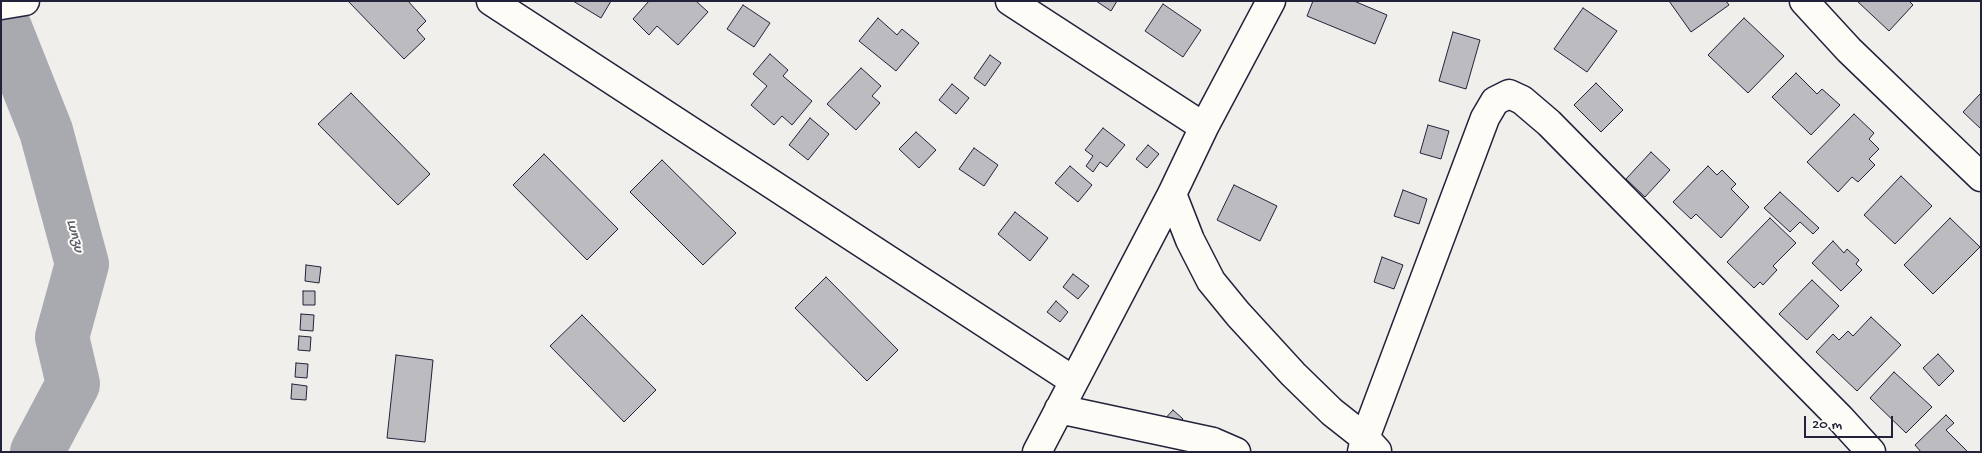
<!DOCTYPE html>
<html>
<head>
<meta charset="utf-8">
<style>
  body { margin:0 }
  #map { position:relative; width:1982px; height:453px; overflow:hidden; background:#f0efec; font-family:"Gochi Hand",sans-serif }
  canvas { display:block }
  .frame { position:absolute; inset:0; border:2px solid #22223b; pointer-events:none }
  .scale { position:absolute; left:1804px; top:416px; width:89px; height:22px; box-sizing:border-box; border:2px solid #22223b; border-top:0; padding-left:6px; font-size:15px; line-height:18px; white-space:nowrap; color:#22223b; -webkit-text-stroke:4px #fdfcf7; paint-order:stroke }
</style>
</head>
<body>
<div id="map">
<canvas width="1982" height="453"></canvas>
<div class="frame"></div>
<div class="scale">20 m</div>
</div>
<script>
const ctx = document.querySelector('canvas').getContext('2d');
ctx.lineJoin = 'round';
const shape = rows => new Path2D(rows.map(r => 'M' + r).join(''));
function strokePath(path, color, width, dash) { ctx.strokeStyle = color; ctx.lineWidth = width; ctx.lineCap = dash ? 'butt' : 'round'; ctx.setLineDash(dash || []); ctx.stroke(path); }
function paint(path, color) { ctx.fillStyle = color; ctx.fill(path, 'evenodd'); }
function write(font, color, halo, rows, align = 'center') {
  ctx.font = font + ' "Gochi Hand",sans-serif'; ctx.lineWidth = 4; ctx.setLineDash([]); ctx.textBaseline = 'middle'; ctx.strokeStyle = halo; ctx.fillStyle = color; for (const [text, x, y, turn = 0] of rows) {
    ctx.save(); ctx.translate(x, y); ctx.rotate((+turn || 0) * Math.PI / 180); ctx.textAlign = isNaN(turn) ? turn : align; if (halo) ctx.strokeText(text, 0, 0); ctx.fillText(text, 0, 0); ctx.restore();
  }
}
const river = shape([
  [1,18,46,131,82,264,62,337,73,384,37,452]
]);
const building = shape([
  [348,1,408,1,426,21,417,30,425,39,404,59,348,1],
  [573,1,611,1,601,18,573,1],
  [649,1,696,1,708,12,678,45,657,26,649,35,633,19,649,1],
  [1096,1,1117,1,1111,11,1096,1],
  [1313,1,1354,1,1387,15,1375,44,1307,16,1313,1],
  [1669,1,1726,1,1729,5,1691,32,1669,1],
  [1857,1,1909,1,1913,5,1889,31,1857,1],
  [1163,4,1201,30,1183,57,1145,31,1163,4],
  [743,5,770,23,754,47,727,29,743,5],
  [1583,8,1617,31,1587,72,1554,49,1583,8],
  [878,18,897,35,902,29,919,43,896,71,859,41,878,18],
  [1744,18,1784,56,1748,93,1708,55,1744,18],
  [1453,32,1480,40,1466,89,1439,81,1453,32],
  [770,54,788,70,783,76,812,101,792,125,782,116,774,125,751,105,767,86,753,74,770,54],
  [990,55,1001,63,985,86,974,78,990,55],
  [861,68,881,86,872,96,880,103,856,130,827,104,861,68],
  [1796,73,1817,94,1822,89,1840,105,1811,135,1772,97,1796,73],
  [1596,83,1623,110,1601,132,1574,105,1596,83],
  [952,84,969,98,956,114,939,100,952,84],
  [351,93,430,174,398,205,318,124,351,93],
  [1981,93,1981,129,1963,112,1981,93],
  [1854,114,1874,133,1869,139,1879,149,1869,159,1875,165,1858,182,1852,177,1838,192,1807,162,1854,114],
  [810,118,829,134,808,160,789,145,810,118],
  [1428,125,1449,131,1441,159,1420,153,1428,125],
  [1103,128,1125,145,1107,167,1100,162,1093,172,1086,166,1093,156,1085,150,1103,128],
  [916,132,936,150,919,168,899,149,916,132],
  [1148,145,1159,154,1147,168,1136,159,1148,145],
  [974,148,998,165,984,186,959,169,974,148],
  [1651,152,1670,170,1645,197,1626,179,1651,152],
  [544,154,618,229,587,260,513,185,544,154],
  [662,160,736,233,703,265,630,192,662,160],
  [1070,166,1092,185,1078,202,1055,183,1070,166],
  [1708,166,1717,175,1722,170,1736,184,1731,189,1749,207,1721,238,1696,214,1691,219,1673,202,1708,166],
  [1901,176,1932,206,1895,244,1864,215,1901,176],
  [1234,185,1277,206,1260,241,1217,220,1234,185],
  [1403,190,1427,199,1419,224,1394,216,1403,190],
  [1780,192,1819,228,1813,234,1800,222,1790,232,1764,208,1780,192],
  [1015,212,1048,238,1030,261,998,234,1015,212],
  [1770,218,1796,243,1773,266,1777,270,1763,285,1760,282,1754,288,1727,262,1770,218],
  [1950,218,1980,247,1933,294,1904,265,1950,218],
  [1833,241,1844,253,1847,249,1859,260,1856,264,1862,270,1841,291,1812,263,1833,241],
  [1382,257,1403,265,1394,289,1374,282,1382,257],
  [306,265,321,267,319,283,305,281,306,265],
  [1073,274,1089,286,1078,299,1063,287,1073,274],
  [826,277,898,350,867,381,795,308,826,277],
  [1812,280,1839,306,1807,340,1779,314,1812,280],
  [303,291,315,291,315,305,303,305,303,291],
  [1056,301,1068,312,1060,322,1047,312,1056,301],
  [301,314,314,315,313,331,300,330,301,314],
  [582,315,656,390,624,422,550,346,582,315],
  [1871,317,1901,345,1857,391,1816,352,1833,334,1839,340,1848,331,1853,336,1871,317],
  [299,336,311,337,310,351,298,350,299,336],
  [1938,354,1954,371,1939,386,1923,368,1938,354],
  [396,355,433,360,425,442,387,438,396,355],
  [296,363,308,364,307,378,295,377,296,363],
  [1894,372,1932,407,1906,433,1870,398,1894,372],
  [292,384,307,386,306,400,291,399,292,384],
  [1173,410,1183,419,1171,432,1161,423,1173,410],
  [1946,415,1954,423,1946,430,1968,452,1921,452,1915,445,1946,415]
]);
const street = shape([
  [491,1,1074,381],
  [1010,1,1204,127],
  [1804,1,1849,50,1981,177],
  [1,5,25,1],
  [1172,194,1190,240,1211,281,1238,314,1293,374,1332,412,1365,438,1377,451],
  [1059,409,1213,442,1236,452],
  [1037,452,1172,194,1204,127,1271,1],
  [1362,452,1365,438,1485,118,1495,101,1509,94,1522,100,1549,123,1840,418,1871,452]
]);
const waterNames = [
  ["Lunzu",74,236,75]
];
strokePath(river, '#a9a9b0', 54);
paint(building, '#bcbcc0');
strokePath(building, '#22223b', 1);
strokePath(street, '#22223b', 31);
strokePath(street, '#fdfcf7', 28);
write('italic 15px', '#58586a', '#fdfcf7', waterNames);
</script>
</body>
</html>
